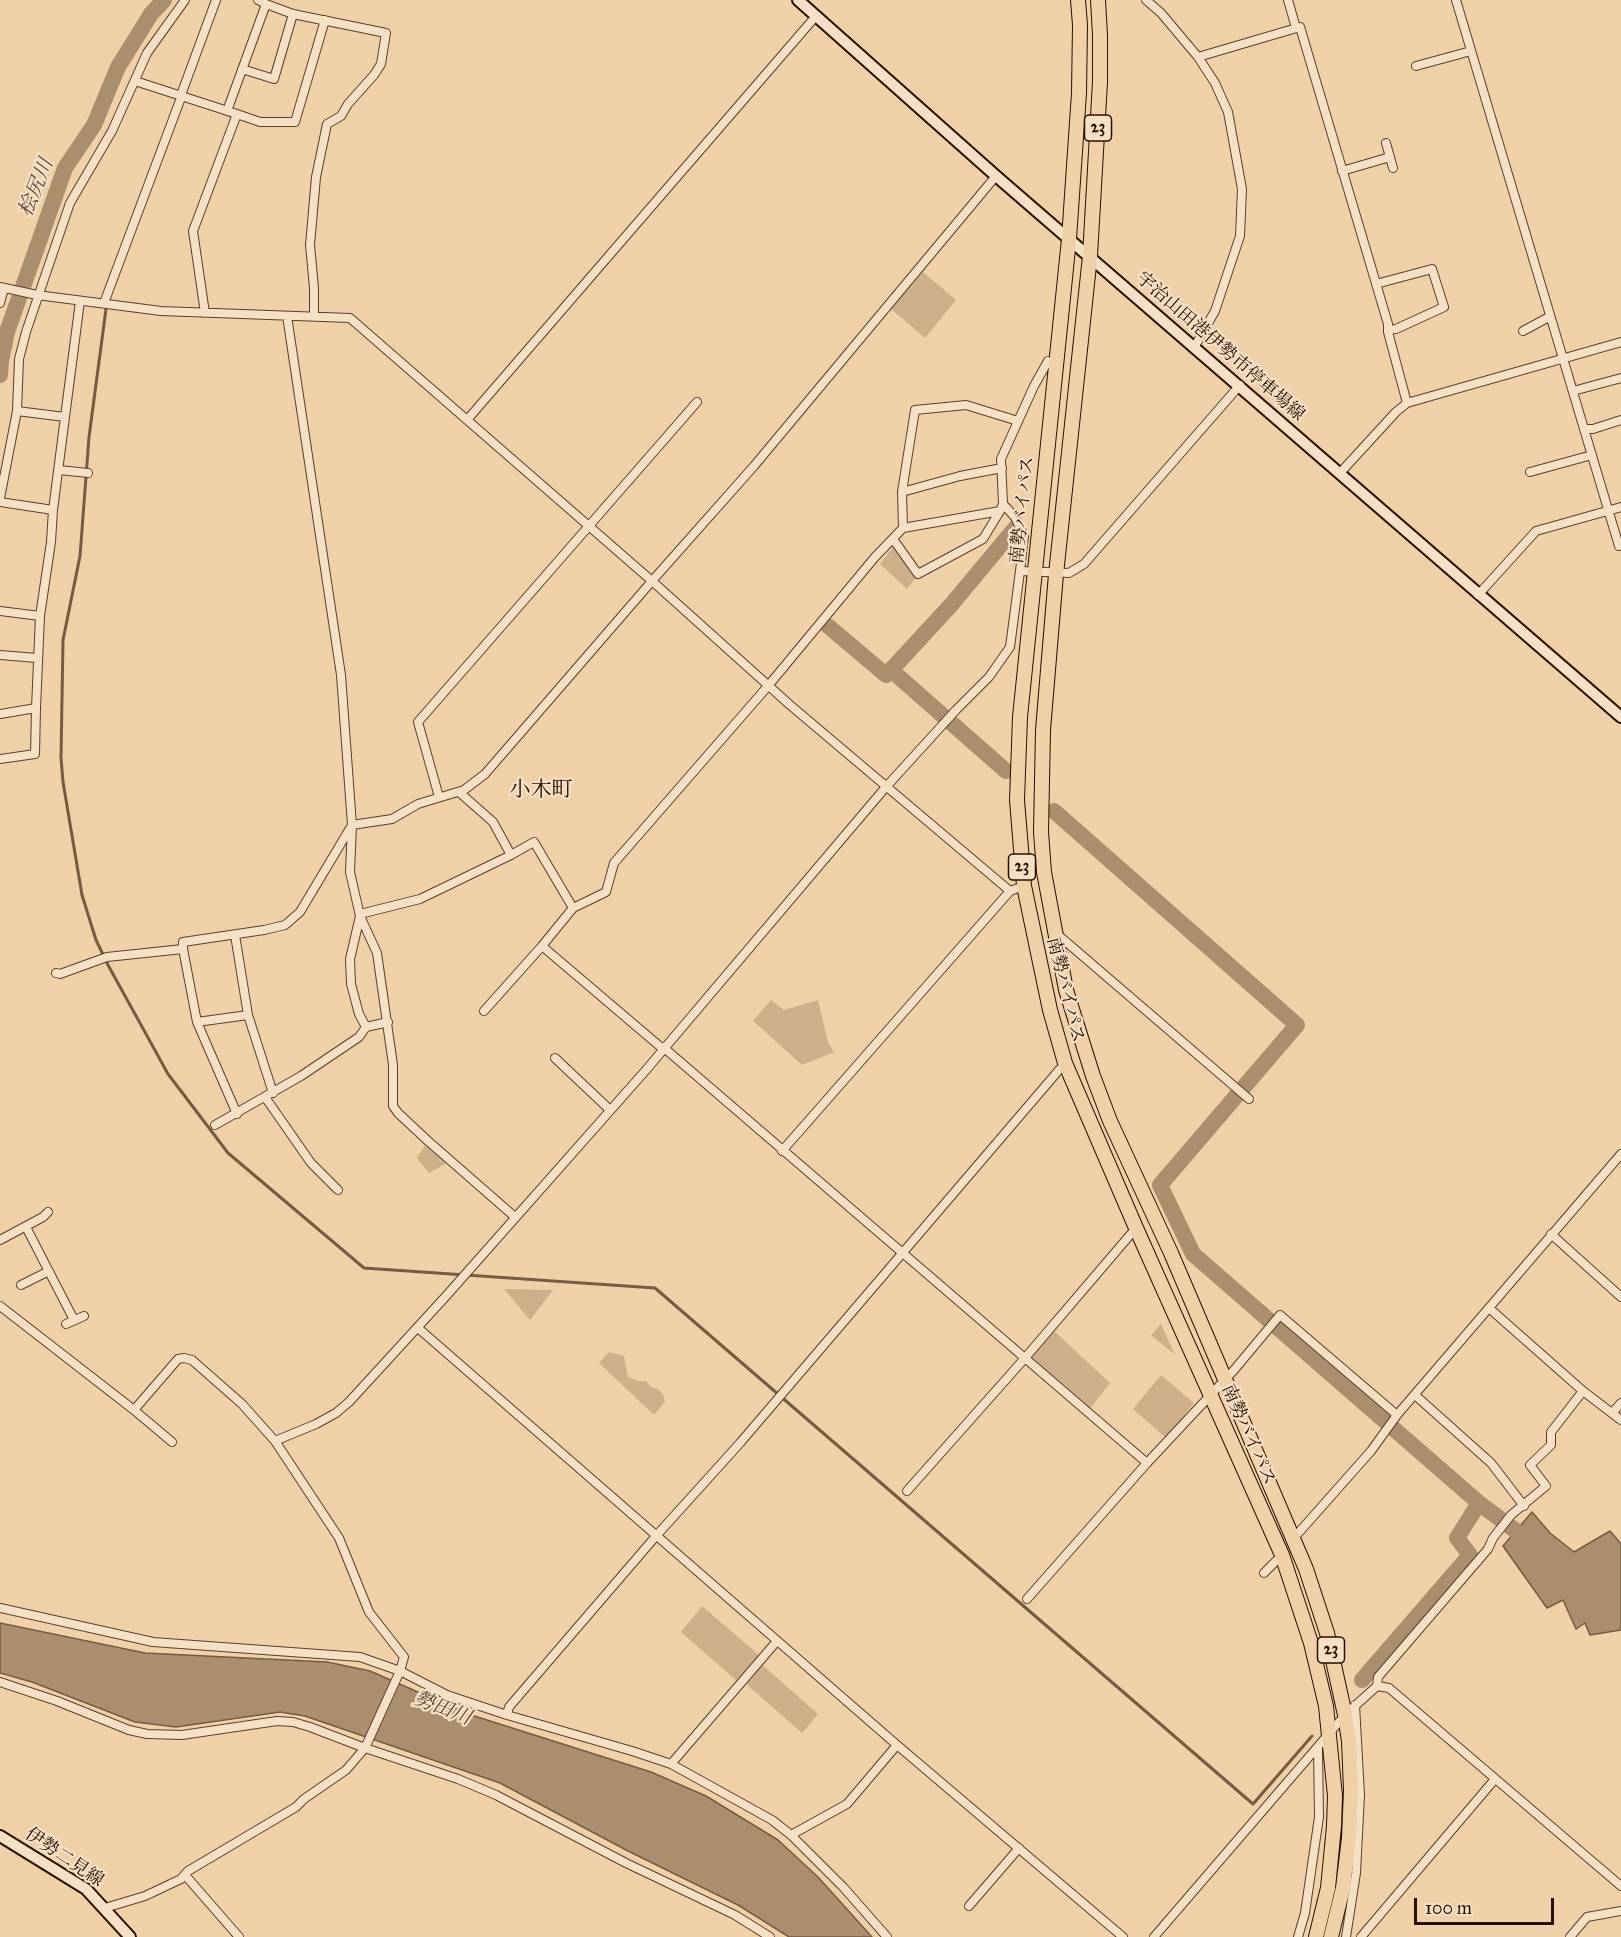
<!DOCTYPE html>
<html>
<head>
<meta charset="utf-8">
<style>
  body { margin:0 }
  #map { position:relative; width:1621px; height:1937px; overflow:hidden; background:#f0d0a6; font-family:"IM FELL Great Primer",serif }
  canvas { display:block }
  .scale { position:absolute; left:1414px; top:1898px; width:140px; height:27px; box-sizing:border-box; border:3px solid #260f01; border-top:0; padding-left:8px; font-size:18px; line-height:21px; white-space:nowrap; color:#260f01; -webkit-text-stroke:4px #f5e0c5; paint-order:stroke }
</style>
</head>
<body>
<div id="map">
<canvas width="1621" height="1937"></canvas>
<div class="scale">100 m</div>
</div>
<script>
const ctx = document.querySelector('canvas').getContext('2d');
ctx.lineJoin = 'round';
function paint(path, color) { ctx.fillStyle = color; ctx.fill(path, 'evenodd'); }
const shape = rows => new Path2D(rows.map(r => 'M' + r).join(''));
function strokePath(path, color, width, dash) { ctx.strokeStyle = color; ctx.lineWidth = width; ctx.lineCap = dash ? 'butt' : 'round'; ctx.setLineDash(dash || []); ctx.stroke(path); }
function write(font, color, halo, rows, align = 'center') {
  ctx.font = font + ' "IM FELL Great Primer","Noto Serif JP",serif'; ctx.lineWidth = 4.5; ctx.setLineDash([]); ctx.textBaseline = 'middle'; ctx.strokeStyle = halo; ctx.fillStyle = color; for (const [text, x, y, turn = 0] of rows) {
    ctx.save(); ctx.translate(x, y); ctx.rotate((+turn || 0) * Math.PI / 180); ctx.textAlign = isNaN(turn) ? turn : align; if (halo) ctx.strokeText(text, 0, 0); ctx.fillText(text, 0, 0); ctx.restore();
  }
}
const green = shape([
  [923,272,956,300,925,338,890,308],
  [894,546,916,577,907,589,880,564],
  [771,1000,784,1010,818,1000,828,1042,834,1052,802,1065,753,1021],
  [426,1144,447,1163,429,1173,417,1158],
  [504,1289,553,1290,530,1320],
  [1161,1324,1175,1355,1151,1335],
  [1053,1330,1110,1383,1089,1410,1029,1358],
  [609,1352,624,1356,628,1377,638,1381,646,1381,651,1387,658,1389,663,1394,665,1402,654,1415,599,1363],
  [1161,1375,1194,1403,1166,1438,1133,1409],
  [702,1606,760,1656,738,1682,681,1632],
  [760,1663,818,1714,802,1733,744,1682]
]);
const water = shape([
  [1532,1512,1550,1533,1574,1552,1610,1531,1621,1544,1621,1630,1590,1635,1585,1623,1576,1629,1563,1600,1547,1608,1503,1546,1532,1512],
  [0,1623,145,1653,327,1662,370,1671,468,1714,651,1772,706,1796,778,1840,818,1877,872,1937,789,1937,738,1905,628,1851,500,1783,305,1716,280,1712,176,1727,135,1722,32,1682,0,1673,0,1623]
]);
const stream = shape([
  [106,309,89,437,80,556,63,640,61,758,63,782,82,895,96,940,108,965,168,1074,228,1153,364,1268,655,1288,1253,1804,1312,1736]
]);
const river = shape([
  [0,375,1,361,7,332,65,168,94,125,118,67,151,14,164,0],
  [828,626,886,675,891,670,1006,771],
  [891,670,951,605,1016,527],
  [1054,811,1297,1025,1160,1185,1193,1254,1479,1503],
  [1362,1680,1470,1555,1457,1538,1479,1503,1516,1531]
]);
const street = shape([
  [1146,0,1161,13,1198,57,1215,83,1228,112,1242,189,1240,236,1215,311,1195,346],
  [1288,0,1296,28],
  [1456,0,1619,546],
  [293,14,386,33,381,64,374,75,348,104,341,116,327,124,316,177,310,245,314,288,314,315],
  [1198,57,1300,27,1388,324,1388,332,1407,403],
  [1416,66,1471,51],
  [242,69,274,79,293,14,266,4],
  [135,81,237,114,193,231,205,313],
  [181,95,216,0],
  [227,111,266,4,258,0],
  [237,114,260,122,295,122,325,20],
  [1386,143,1393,168],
  [1342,171,1390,157],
  [1376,284,1432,269,1444,307,1396,329,1388,330],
  [0,287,37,295,161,311,350,318,652,581,790,705,1010,891],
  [0,303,4,288],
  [104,303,182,95],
  [287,316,341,675,352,825,350,872,360,916,377,953,393,1065,393,1106,398,1113,428,1141,515,1217],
  [1523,331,1549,317],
  [1573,391,1621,378],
  [17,411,65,417,80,301],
  [467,420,816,16],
  [1584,429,1593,429,1621,420],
  [59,470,88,473],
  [1530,472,1592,455],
  [1340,473,1396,412,1407,403,1621,342],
  [902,492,915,410,966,405,1018,421],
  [0,498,17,411,19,359,26,332,70,203,112,131,147,53,185,0],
  [0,502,53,510,65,417],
  [1003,504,1015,517,1024,536,1020,571],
  [903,528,902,492,960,476,1002,468],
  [893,539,918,574,983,539,1000,511],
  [1478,595,1536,531,1621,507],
  [0,611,40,616,51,542,53,510],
  [0,655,37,658],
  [0,714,36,708,40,616],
  [0,759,35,754,36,708],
  [459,792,493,822,511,855,534,842,573,908],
  [439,797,418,722,697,402],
  [360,914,420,899,511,855],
  [360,916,350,959,351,984,359,1014,366,1027],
  [1057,934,1249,1099],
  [235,935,248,1015,273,1093],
  [56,973,60,974,107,957,183,949],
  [484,1011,542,946],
  [197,1022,248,1015],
  [663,1047,1147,1463],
  [663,1049,542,946,573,908,606,892,614,863,768,686,875,557,903,528,1000,511,1003,504,1001,459,1034,386,1048,361],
  [555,1058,610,1110],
  [265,1097,311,1163,338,1190],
  [237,1114,197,1022,183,949,183,942,264,930,285,925,300,912,352,825,392,819,418,804,464,790,485,774,652,581,754,466,996,176],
  [215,1125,301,1076,359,1037,366,1027,388,1022],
  [782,1151,1010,891,1024,886],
  [26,1227,74,1320],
  [1551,1234,1621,1297],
  [0,1240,43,1217,48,1212],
  [21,1285,49,1271],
  [0,1306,134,1410,172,1442],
  [1489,1308,1583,1391,1621,1420],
  [66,1324,84,1316],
  [418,1328,897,1745,1123,1937],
  [1415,1395,1491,1463,1524,1506],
  [1613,1412,1621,1403],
  [275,1441,316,1424,336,1413,349,1402,447,1295,646,1070,885,788,956,710,989,677,1010,647,1020,571,1069,573,1084,564,1240,385],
  [907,1491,1025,1358,1136,1228],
  [1293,1539,1371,1451,1397,1415,1621,1154],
  [1264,1573,1282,1555],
  [1027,1599,1147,1463,1234,1370,1280,1315,1397,1415],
  [0,1608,153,1642,360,1657,400,1671,447,1695,507,1715,632,1751,671,1764,772,1820,791,1835,844,1888,887,1937],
  [0,1682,57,1701,129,1730,147,1734,182,1735,277,1721,293,1722,310,1727,365,1748,458,1779,496,1795,626,1863,735,1915,770,1937],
  [1377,1686,1378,1677,1488,1549,1493,1538,1511,1515,1546,1486,1530,1465,1551,1445,1551,1432,1583,1391],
  [507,1715,509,1707,656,1536,740,1443,1065,1063],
  [671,1764,777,1641],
  [791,1835,847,1804,897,1745],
  [185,1875,239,1937],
  [969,1906,1019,1848],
  [105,1908,145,1896,181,1879,188,1871,296,1807,304,1799,346,1770,365,1748,400,1671,404,1657,369,1612,339,1538,275,1441,242,1404,192,1360,184,1358,178,1359,134,1410],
  [1154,1937,1345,1715,1377,1686,1389,1688,1621,1886],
  [1298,1937,1305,1913,1319,1817,1318,1749],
  [1346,1937,1356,1873,1360,1795,1355,1705],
  [1361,1937,1495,1779],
  [1570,1937,1587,1917,1621,1911]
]);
const secondary = shape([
  [798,0,996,176,1621,717],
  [0,1836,86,1889,130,1937]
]);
const highway = shape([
  [1078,0,1080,25,1079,93,1069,239,1020,717,1017,800,1024,886,1050,1010,1065,1063,1136,1228,1282,1555,1311,1643,1326,1706,1335,1796,1334,1826,1328,1888,1316,1937],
  [1098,0,1100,35,1100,82,1090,256,1056,574,1043,730,1041,832,1044,872,1066,990,1093,1076,1110,1121,1171,1253,1306,1569,1327,1633,1345,1715,1349,1741,1351,1790,1349,1838,1343,1888,1331,1937]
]);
const shields = [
  [1098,128,27],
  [1022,867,27],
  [1331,1650,27]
];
const shieldNames = [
  ["23",1098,128],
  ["23",1022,867],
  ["23",1331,1650]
];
const streetNames = [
  ["宇治山田港伊勢市停車場線",1220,347,41],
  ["南勢バイパス",1023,510,-84],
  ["南勢バイパス",1065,990,76],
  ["南勢バイパス",1248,1435,66],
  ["伊勢二見線",64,1858,34]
];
const waterNames = [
  ["桧尻川",37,188,-68],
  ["勢田川",442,1709,21]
];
const quarterNames = [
  ["小木町",541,791]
];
paint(green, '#ceaf8a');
paint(water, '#ab8e6e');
strokePath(water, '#765b42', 1.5);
strokePath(stream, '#765b42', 3);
strokePath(river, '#ab8e6e', 16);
strokePath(street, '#583f2a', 10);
strokePath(secondary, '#260f01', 14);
strokePath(highway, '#260f01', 16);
strokePath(street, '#f5e0c5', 8);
strokePath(secondary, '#f5e0c5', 10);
strokePath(highway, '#f0d0a6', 14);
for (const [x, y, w] of shields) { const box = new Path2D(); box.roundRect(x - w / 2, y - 13, w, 26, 4.5); ctx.fillStyle = '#f5e0c5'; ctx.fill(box); strokePath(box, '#260f01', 1.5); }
write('bold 16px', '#260f01', null, shieldNames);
write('18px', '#260f01', '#f5e0c5', streetNames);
write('italic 20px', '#624832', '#f5e0c5', waterNames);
write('21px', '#260f01', '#f5e0c5', quarterNames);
</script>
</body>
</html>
